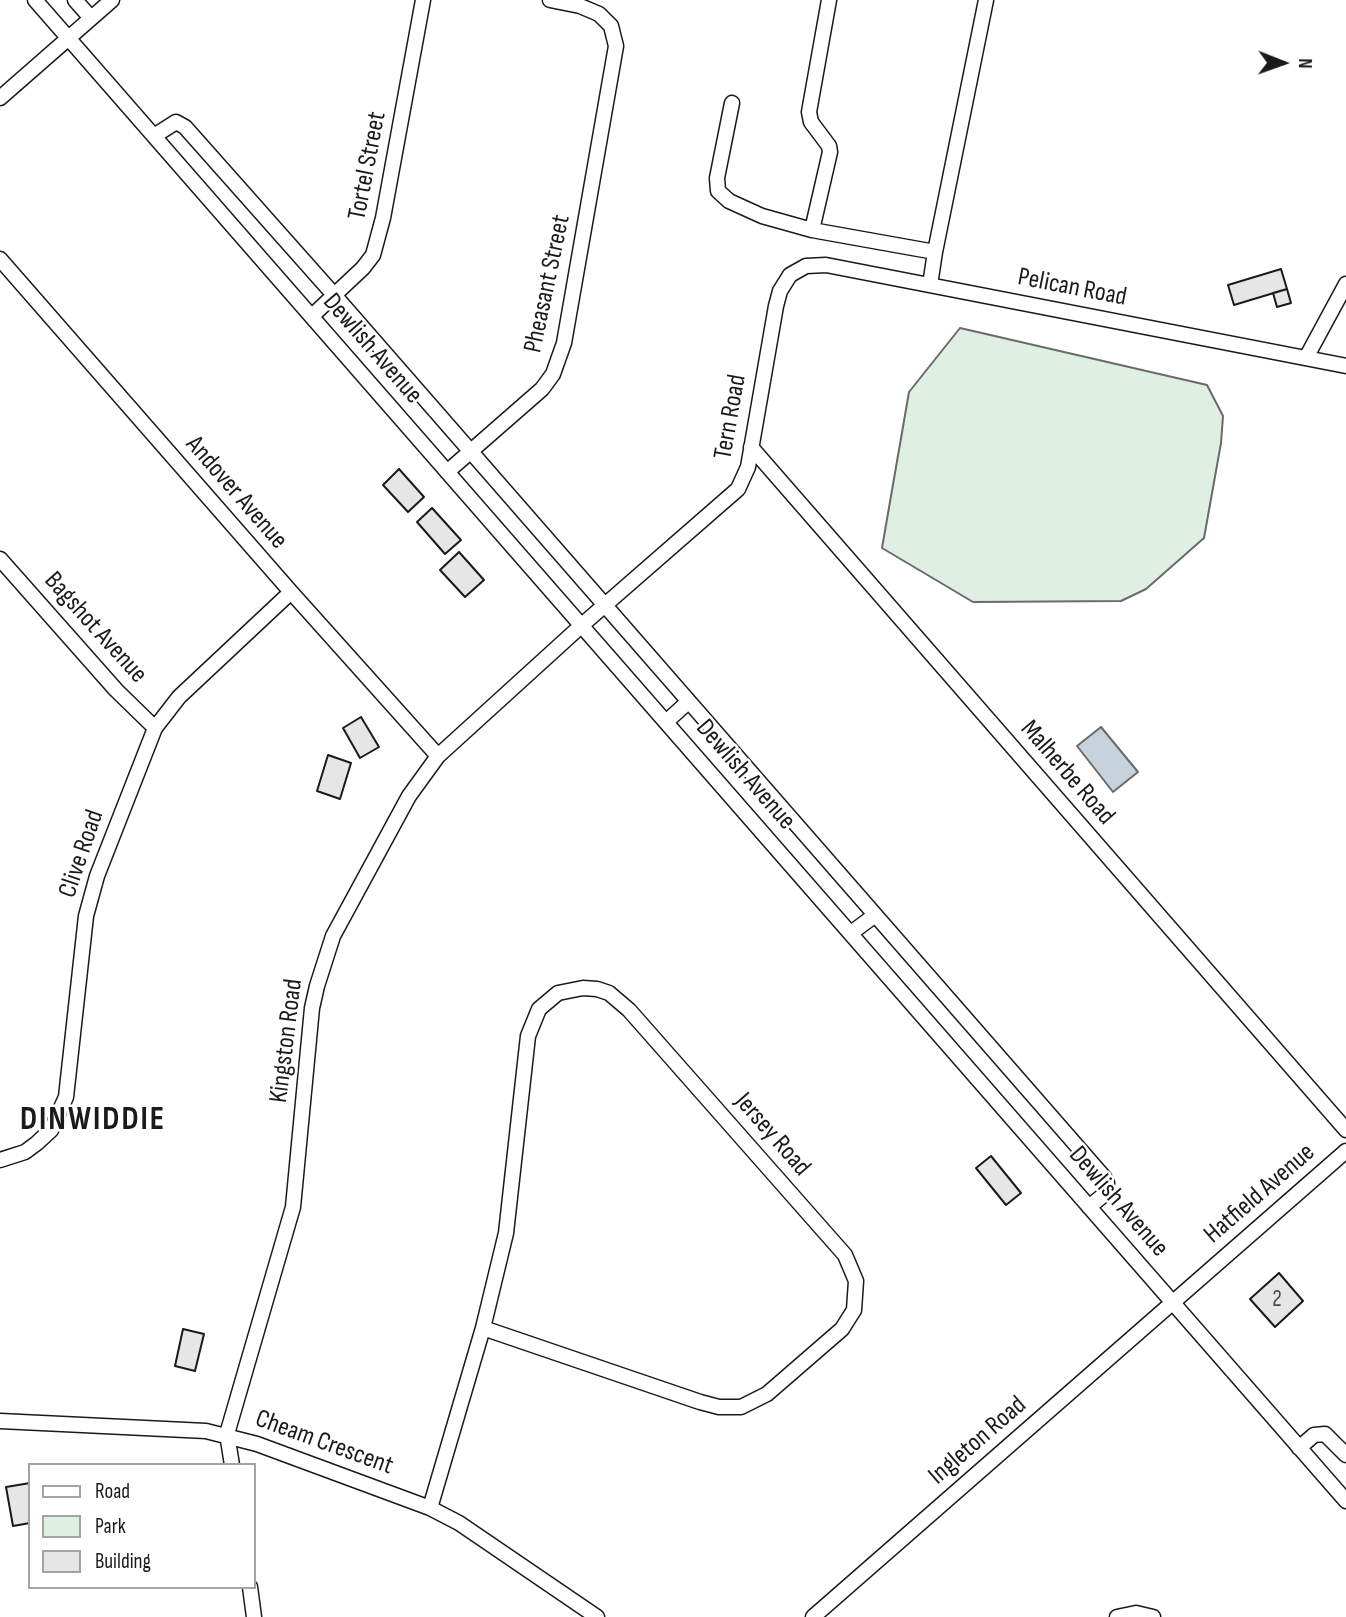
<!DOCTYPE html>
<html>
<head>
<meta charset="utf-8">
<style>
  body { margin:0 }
  #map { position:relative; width:1346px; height:1617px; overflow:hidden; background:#fff; font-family:"Sofia Sans Condensed",sans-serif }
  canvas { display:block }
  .legend { position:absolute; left:28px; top:1463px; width:228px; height:126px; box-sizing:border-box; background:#fff; border:2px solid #a3a3a3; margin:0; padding:9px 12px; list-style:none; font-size:21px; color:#1a1a1a }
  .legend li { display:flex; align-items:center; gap:14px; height:35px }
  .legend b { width:35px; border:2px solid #a3a3a3 }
  .north { position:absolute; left:1248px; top:28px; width:70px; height:70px; -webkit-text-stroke:5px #fff; paint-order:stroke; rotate:91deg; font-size:19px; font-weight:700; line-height:28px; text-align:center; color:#1a1a1a }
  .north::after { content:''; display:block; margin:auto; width:24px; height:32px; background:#1a1a1a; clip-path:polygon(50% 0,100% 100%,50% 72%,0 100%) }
</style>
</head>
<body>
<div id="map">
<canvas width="1346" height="1617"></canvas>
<ul class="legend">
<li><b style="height:9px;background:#fff"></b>Road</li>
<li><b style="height:19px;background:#e0efe3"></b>Park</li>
<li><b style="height:19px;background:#e6e6e6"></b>Building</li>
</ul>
<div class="north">N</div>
</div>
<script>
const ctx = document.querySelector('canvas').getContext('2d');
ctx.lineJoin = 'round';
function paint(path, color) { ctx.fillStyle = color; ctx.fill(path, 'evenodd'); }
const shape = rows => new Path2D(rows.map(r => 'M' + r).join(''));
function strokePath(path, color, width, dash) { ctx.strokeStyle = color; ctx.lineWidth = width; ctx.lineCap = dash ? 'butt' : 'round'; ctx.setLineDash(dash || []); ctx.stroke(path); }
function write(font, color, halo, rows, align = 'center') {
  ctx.font = font + ' "Sofia Sans Condensed",sans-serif'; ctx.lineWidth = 5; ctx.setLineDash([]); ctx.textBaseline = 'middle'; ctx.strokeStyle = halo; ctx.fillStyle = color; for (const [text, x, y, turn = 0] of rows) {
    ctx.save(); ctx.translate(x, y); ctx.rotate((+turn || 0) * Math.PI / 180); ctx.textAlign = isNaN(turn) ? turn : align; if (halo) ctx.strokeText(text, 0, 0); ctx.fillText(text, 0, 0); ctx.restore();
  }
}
const green = shape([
  [960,328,1207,385,1223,416,1221,443,1204,538,1146,589,1121,601,973,602,882,548,909,392,960,328]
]);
const water = shape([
  [1101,727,1138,772,1113,792,1077,746,1101,727]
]);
const building = shape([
  [1281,269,1287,289,1234,305,1228,285,1281,269],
  [1287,289,1291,303,1277,307,1273,293,1287,289],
  [399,469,424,497,408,512,383,485,399,469],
  [432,508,461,540,445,554,417,522,432,508],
  [459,552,484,580,465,597,440,570,459,552],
  [361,717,379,747,360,758,343,728,361,717],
  [328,755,351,763,340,799,317,791,328,755],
  [991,1156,1021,1193,1006,1205,976,1168,991,1156],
  [1279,1273,1303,1301,1275,1327,1250,1299,1279,1273],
  [183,1329,204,1334,195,1371,175,1366,183,1329],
  [30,1483,30,1523,13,1526,6,1487,30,1483]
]);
const minor = shape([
  [35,0,1346,1501],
  [75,0,91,18],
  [829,0,809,112,811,122,829,146,830,152,812,230,935,252,930,285],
  [0,98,112,0],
  [732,103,717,178,718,191,729,201,762,216,812,230],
  [154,136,176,122,185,127,335,296,1104,1177,1107,1183,1106,1193,1089,1207],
  [935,252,986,0],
  [0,259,291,592,438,756],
  [312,316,363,268,373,255,383,218,423,0],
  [1306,358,1346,284],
  [751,447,1346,1130],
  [447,472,542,389,553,374,564,343,616,46,611,26,599,14,580,6,550,0],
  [0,559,116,690,155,728],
  [666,722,688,702],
  [851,933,874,916],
  [0,1160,25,1152,37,1143,51,1130,66,1097,86,916,97,876,155,728,179,697,291,592],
  [0,1421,206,1431,257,1444,430,1508,459,1523,597,1617],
  [1299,1448,1314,1435,1325,1434,1346,1455],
  [232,1465,227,1434,293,1207,312,1008,317,986,333,936,409,796,438,756,582,625,738,489,748,467,776,306,780,291,790,275,806,266,826,265,1346,366],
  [430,1508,483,1328,506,1233,528,1036,539,1009,558,993,583,988,597,989,609,993,629,1010,845,1255,856,1281,854,1310,842,1329,767,1394,741,1407,719,1407,700,1402,483,1328],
  [250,1587,254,1617],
  [813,1617,1346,1151],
  [1117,1617,1136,1613,1153,1617]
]);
const numberNames = [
  ["2",1277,1300]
];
const streetNames = [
  ["Tortel Street",368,166,-79],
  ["Pheasant Street",548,284,-78],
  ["Pelican Road",1072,288,11],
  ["Dewlish Avenue",372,349,49],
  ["Tern Road",731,417,-80],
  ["Andover Avenue",236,493,49],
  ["Bagshot Avenue",95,628,48],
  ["Malherbe Road",1067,773,49],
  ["Dewlish Avenue",745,775,49],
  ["Clive Road",82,854,-71],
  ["Kingston Road",287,1041,-83],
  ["Jersey Road",772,1135,49],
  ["Hatfield Avenue",1260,1194,-41],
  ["Dewlish Avenue",1118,1202,49],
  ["Ingleton Road",978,1441,-41],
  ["Cheam Crescent",324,1443,20]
];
const districtNames = [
  ["DINWIDDIE",93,1121]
];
paint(green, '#e0efe3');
strokePath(green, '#6a6a6a', 2);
paint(water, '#c6d2dc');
strokePath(water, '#6a6a6a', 2);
paint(building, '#e6e6e6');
strokePath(building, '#1a1a1a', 2);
strokePath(minor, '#1a1a1a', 17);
strokePath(minor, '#fff', 14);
write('23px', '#4d4d4d', null, numberNames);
write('26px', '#1a1a1a', '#fff', streetNames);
ctx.letterSpacing = '2px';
write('bold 33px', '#1a1a1a', '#fff', districtNames);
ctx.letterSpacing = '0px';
</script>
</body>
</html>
